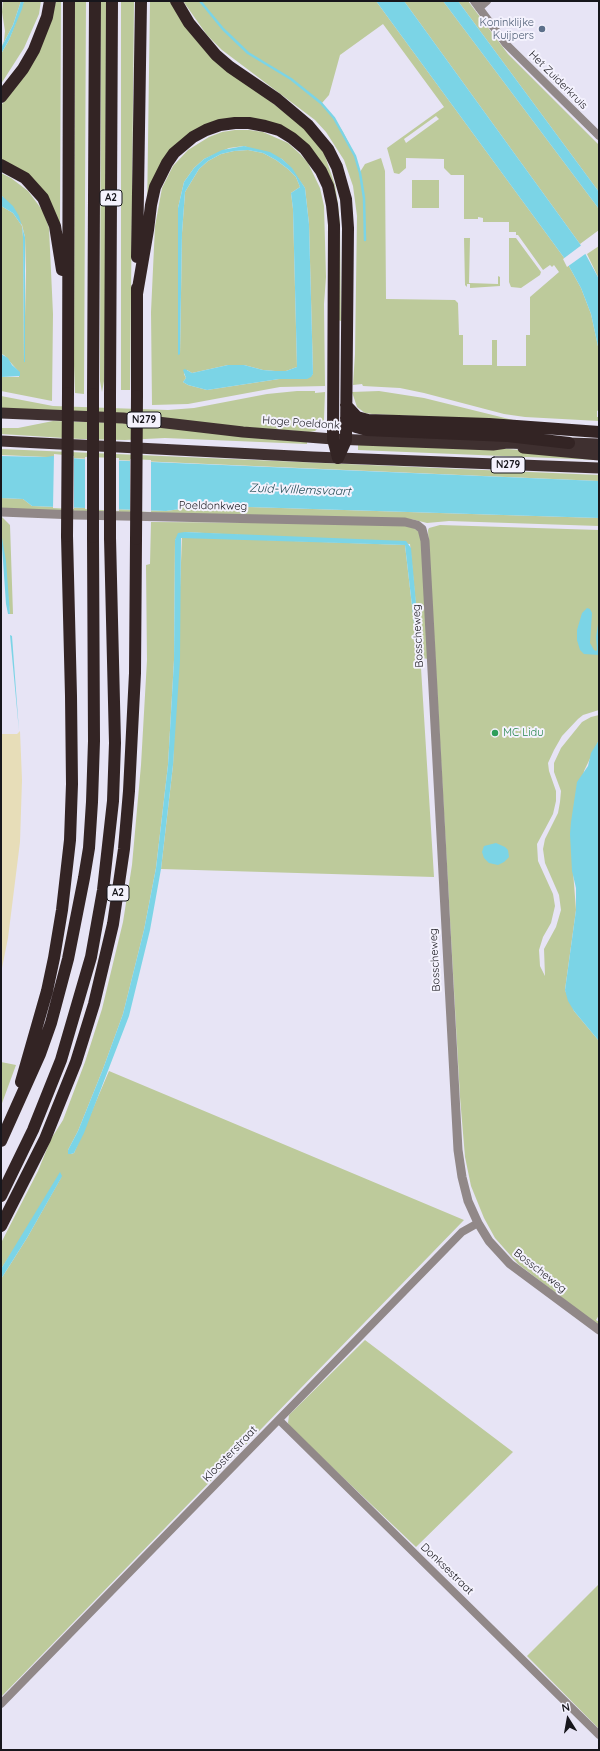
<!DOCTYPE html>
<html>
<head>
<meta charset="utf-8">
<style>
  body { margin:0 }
  #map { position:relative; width:600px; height:1751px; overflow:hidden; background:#e7e4f5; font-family:Quicksand,sans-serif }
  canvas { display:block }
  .frame { position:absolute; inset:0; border:2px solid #17161c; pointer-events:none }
  .north { position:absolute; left:548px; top:1699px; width:40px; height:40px; -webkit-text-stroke:3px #f4f2fd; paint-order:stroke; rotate:349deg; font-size:11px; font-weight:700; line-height:16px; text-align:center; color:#17161c }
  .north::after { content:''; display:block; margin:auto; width:14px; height:18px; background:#17161c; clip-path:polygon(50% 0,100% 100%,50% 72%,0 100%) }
</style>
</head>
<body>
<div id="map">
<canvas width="600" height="1751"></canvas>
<div class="frame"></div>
<div class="north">N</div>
</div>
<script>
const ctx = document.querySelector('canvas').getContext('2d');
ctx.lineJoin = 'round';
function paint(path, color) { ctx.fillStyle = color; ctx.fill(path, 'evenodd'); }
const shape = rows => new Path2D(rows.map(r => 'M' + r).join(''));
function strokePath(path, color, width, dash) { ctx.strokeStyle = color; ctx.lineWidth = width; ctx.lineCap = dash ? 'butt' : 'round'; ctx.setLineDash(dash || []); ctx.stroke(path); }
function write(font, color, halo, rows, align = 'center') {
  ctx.font = font + ' Quicksand,sans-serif'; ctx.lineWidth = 4; ctx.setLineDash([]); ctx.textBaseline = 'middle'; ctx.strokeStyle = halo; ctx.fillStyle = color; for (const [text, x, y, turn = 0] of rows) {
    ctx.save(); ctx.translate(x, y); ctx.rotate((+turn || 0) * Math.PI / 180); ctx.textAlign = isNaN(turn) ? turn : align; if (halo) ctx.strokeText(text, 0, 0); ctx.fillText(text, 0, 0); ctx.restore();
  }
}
const green = shape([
  [3,1,21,1,13,25,1,48,4,41,5,31,2,12],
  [24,1,41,1,39,14,24,48,1,84,1,54,9,40],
  [56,1,61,1,60,229,52,206,1,162,1,105,5,101,52,18],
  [75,1,86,1,84,394,75,393,74,366],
  [101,1,106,1,105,351,104,381,102,392,100,381],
  [121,1,134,1,130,390,121,390],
  [150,1,172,1,245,82,305,128,324,153,335,185,338,204,340,225,341,321,338,320,336,225,316,157,250,120,180,142,147,213],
  [183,1,376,1,565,259,581,288,591,314,599,351,599,410,597,411,597,417,599,417,599,421,525,417,504,414,424,393,400,388,363,386,362,384,353,385,355,354,357,216,353,186,344,160,326,132,315,120,222,50,207,35],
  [383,24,444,107,387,148,394,173,399,174,406,168,406,158,444,159,444,168,451,175,464,175,464,219,478,219,478,217,483,218,483,222,509,222,509,232,516,232,516,235,518,235,543,270,550,265,552,267,554,265,559,272,530,297,530,335,526,335,526,366,497,366,497,340,492,340,492,365,463,365,463,335,459,335,458,303,455,300,386,299,385,171,381,158,365,164,360,172,355,156,343,132,334,118,322,103,329,95,340,55],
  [436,116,439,119,406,143,404,139],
  [404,1,443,1,599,209,599,230,580,244],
  [458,1,468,1,508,54,599,145,599,192],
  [235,130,249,130,263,132,288,143,300,154,308,163,320,188,324,206,326,277,324,304,325,386,280,387,188,404,152,405,151,312,155,226,162,188,173,166,188,150,209,137,222,132],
  [244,146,282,159,291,168,305,188,309,224,313,374,306,379,279,379,207,390,188,385,183,382,186,378,184,374,187,370,192,373,228,365,244,365,263,370,275,371,286,371,297,367,293,209,291,193,300,187,296,177,288,169,276,160,263,153,248,150,234,151,221,154,208,161,199,169,185,192,182,233,180,354,178,354,178,208,184,182,194,168,204,159,229,148],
  [1,173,11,178,28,191,43,211,49,228,53,314,52,401,1,391,1,377,19,377,19,372,4,355,1,354,1,206,13,213,22,226,23,237,24,362,26,271,25,237,22,225,2,196,1,195],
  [412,180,439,180,439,208,412,208],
  [464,238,470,238,469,283,498,284,498,276,500,277,500,286,470,288,470,284,467,284,467,287,465,285],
  [509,238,516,238,541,272,540,275,521,288,511,287,509,282],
  [599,246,599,279,587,254],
  [297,391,315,391,315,393,325,392,324,420,321,426,315,431,309,432,1,409,1,396,53,406,168,410,194,408,267,394],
  [379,391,424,398,517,421,372,414,365,413,357,407,352,392],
  [53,421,121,423,307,441,307,444,165,438,125,440,80,439,1,434,1,428,18,428],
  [358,444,508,449,599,457,599,460,358,450],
  [1,449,599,475,599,481,1,455],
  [1,498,23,499,32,506,166,511,180,509,185,505,599,518,599,526,449,521,427,523,411,519,1,509],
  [1,516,10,525,13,614,10,614,1,532],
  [151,522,301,523,411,526,419,532,421,536,429,659,421,658,421,668,434,877,161,869,173,765,182,537,405,545,418,658,421,658,410,544,185,532,175,540,174,660,168,765,156,868,144,930,123,1014,103,1069,78,1131,68,1150,71,1154,74,1153,109,1071,464,1220,1,1697,1,1279,27,1238,62,1176,1,1269,1,1243,38,1171,51,1139,63,1120,85,1062,102,1009,123,922,132,865,141,765,147,660,146,565,150,564],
  [440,525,599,530,599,710,583,715,578,719,562,736,554,750,548,763,549,771,556,791,556,801,553,814,537,844,538,861,553,894,555,906,551,923,543,937,539,950,540,966,545,976,544,949,556,927,561,910,559,895,545,863,543,849,545,839,558,813,560,802,561,791,554,772,554,763,561,748,582,722,591,717,599,715,599,740,584,771,572,858,576,910,565,990,574,1011,599,1041,599,1315,596,1320,599,1322,599,1326,518,1264,495,1238,484,1218,471,1186,465,1157,460,1097,428,530,429,528],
  [1,1062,16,1065,1,1106],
  [365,1340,513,1452,416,1547,291,1428,288,1423,289,1415],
  [599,1584,599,1729,527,1656]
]);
const sand = shape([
  [20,731,22,780,20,842,8,938,1,973,1,734,17,734]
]);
const water = shape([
  [21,1,24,1,22,9,9,40,1,54,1,48,13,25],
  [376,1,404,1,580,244,599,279,599,351,591,314,581,288,565,259],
  [443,1,458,1,599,192,599,209],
  [244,146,270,152,282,159,292,168,305,188,309,224,313,374,311,377,307,379,279,379,207,390,188,385,183,382,186,378,183,370,185,369,192,373,228,365,244,365,263,370,275,371,286,371,297,367,293,209,291,193,300,187,296,177,288,169,276,160,263,153,248,150,234,151,221,154,208,161,199,169,185,192,182,233,180,354,178,355,178,208,184,182,194,168,204,159,222,150],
  [1,195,13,206,19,216,25,237,25,362,24,362,23,237,22,226,13,213,1,206],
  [1,354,8,358,12,365,20,372,20,376,1,377],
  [1,456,46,457,53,456,81,459,599,481,599,518,185,505,180,509,166,511,32,506,23,499,1,498],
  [1,532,6,561,10,614,8,614,6,604],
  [185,532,406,541,411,548,421,658,418,658,405,545,181,538,180,660,173,765,161,869,150,930,129,1016,84,1133,74,1153,71,1154,68,1154,68,1150,78,1131,103,1069,123,1014,144,930,156,868,168,765,174,660,175,540,178,533],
  [587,608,590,609,592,613,590,643,594,650,596,651,597,650,596,637,598,624,599,624,599,655,584,654,580,650,577,640,577,630,582,613],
  [10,635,12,636,19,731],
  [599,740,599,1041,574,1011,568,1001,565,990,576,910,576,888,572,871,570,834,571,822,577,782,588,766,591,753],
  [496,843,505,847,508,850,509,857,504,862,498,865,489,863,484,858,482,852,484,846],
  [60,1172,62,1176,60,1180,27,1238,1,1279,1,1269]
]);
const pier = shape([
  [583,244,588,252,567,267,563,259],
  [54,454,74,456,74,509,53,508],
  [85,457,119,458,119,511,85,509],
  [130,459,151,460,151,512,130,511]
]);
const stream = shape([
  [200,1,223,29,248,53,291,79,321,103,334,118,355,156,360,173,364,198,365,240]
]);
const minor = shape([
  [474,1,506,44,599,136],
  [479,8,487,1],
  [279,1420,599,1735],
  [1,1704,462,1232,478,1223]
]);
const tertiary = shape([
  [1,512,76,515,405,522,417,525,422,529,425,541,458,1150,462,1177,468,1201,478,1223,489,1241,510,1264,599,1330]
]);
const trunk = shape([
  [1,413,123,418,243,432,333,439,493,445,507,443,533,444],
  [1,441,313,457,599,468],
  [560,444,569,443,599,444],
  [523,448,599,455]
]);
const motorway = shape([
  [176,1,189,23,216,55,230,67,277,99,308,125,328,149,337,167,346,199,348,228,346,440,338,458],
  [1,97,23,69,34,50,47,17,50,1],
  [1,165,25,178,43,198,55,226,62,270],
  [137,257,141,1],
  [137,294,148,230,151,205,155,187,167,163,174,153,193,137,206,130,220,125,235,123,249,123,265,126,279,130,292,138,305,149,321,171,328,186,332,205,334,225,333,439,338,458],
  [68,393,69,1],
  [93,394,95,1],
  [110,395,112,1],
  [137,396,137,288],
  [346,405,357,417,368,420,489,424,599,432],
  [346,418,356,427,367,430,508,436,569,443],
  [21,1082,47,991,54,958,62,910,70,840,72,784,71,696,67,536],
  [1,1141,40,1054,51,1023,68,959,84,878,89,848,92,802,94,741,93,537],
  [1,1196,33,1130,61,1060,91,957,103,890,113,801,115,743,110,538],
  [1,1226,45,1139,76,1062,94,1004,113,924,124,849,129,791,135,673,136,539]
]);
const motorwayBridge = shape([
  [67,536,68,393],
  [93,537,93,394],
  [110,538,110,395],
  [136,539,137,396]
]);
const markers = [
  [542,29,4,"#5c6f8a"],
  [495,733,4,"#2e9e5b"]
];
const shields = [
  [111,198,22],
  [144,420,34],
  [508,465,34],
  [118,893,22]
];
const shieldNames = [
  ["A2",111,198],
  ["N279",144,420],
  ["N279",508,465],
  ["A2",118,893]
];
const serviceNames = [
  ["Koninklijke",534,23],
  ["Kuijpers",534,36]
];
const streetNames = [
  ["Het Zuiderkruis",558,80,45],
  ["Hoge Poeldonk",301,423,4],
  ["Poeldonkweg",213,506,1],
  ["Bosscheweg",418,636,-93],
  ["Bosscheweg",435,960,-93],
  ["Bosscheweg",540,1271,38],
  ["Kloosterstraat",230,1454,-46],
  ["Donksestraat",447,1569,44]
];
const leisureNames = [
  ["MC Lidu",503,733]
];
const waterNames = [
  ["Zuid-Willemsvaart",300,490,2]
];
paint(green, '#bdca9b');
paint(sand, '#e7ddb8');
paint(water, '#7bd4e6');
paint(pier, '#e7e4f5');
strokePath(stream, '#7bd4e6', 2.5);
strokePath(minor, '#918888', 8);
strokePath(tertiary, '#918888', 9);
strokePath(trunk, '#3f3030', 11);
strokePath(motorway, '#332424', 12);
strokePath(motorwayBridge, '#332424', 12);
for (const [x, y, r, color] of markers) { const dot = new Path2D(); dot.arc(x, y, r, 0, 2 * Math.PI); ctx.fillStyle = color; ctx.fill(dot); strokePath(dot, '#f4f2fd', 1.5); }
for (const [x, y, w] of shields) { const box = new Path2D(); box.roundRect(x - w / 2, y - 8, w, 16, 3); ctx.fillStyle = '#f4f2fd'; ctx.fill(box); strokePath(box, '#17161c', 1); }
write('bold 10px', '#17161c', null, shieldNames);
write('11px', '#4e5e75', '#f4f2fd', serviceNames, 'right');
write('11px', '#17161c', '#f4f2fd', streetNames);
write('11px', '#27864d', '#f4f2fd', leisureNames, 'left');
write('italic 12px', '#224b53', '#f4f2fd', waterNames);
</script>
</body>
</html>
